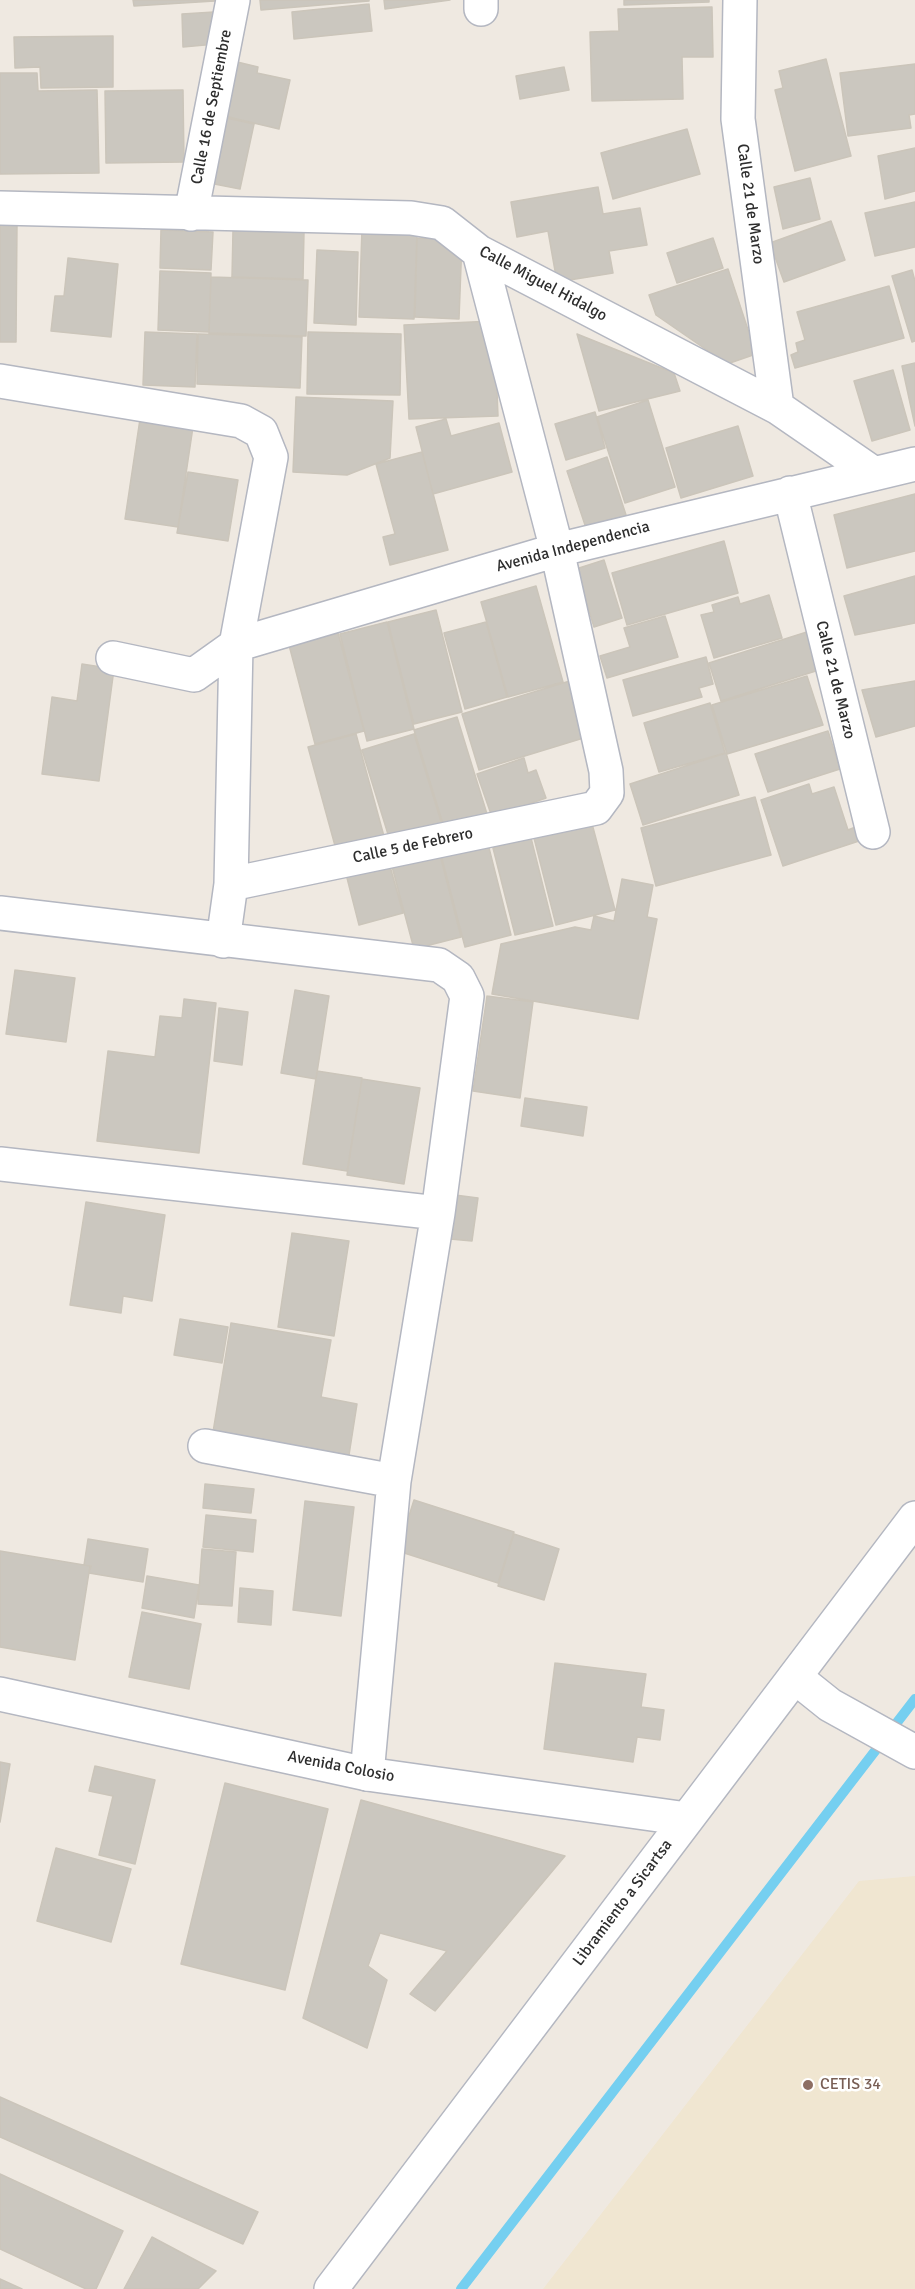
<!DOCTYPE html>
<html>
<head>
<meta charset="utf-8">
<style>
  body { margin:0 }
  canvas { display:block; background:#efe9e1 }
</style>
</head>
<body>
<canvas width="915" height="2289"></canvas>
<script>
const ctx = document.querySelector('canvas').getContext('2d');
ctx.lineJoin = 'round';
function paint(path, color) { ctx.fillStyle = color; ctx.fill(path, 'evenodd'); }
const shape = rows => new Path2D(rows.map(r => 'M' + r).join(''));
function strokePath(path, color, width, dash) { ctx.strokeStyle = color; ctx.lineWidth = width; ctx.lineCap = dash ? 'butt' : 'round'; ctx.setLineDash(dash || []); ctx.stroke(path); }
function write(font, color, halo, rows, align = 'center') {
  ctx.font = font + ' Signika,sans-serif'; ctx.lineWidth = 5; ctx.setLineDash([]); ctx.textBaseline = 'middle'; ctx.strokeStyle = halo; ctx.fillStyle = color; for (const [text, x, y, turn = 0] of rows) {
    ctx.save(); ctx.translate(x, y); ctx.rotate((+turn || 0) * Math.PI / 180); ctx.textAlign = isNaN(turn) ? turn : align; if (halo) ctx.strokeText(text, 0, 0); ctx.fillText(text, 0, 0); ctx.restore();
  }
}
const education = shape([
  [915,1876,915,2289,543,2289,859,1881]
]);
const stream = shape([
  [461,2289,915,1699]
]);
const building = shape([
  [133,0,215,0,215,1,134,6,133,0],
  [260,0,369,0,369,1,261,10,260,0],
  [384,0,450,0,385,9,384,0],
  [624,0,709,0,709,2,624,5,624,0],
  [369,4,372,31,294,39,292,12,369,4],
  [712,7,713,57,682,57,683,99,592,101,590,32,619,31,618,9,712,7],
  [214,12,216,44,183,47,182,14,214,12],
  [113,36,113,87,41,88,40,67,15,68,14,37,113,36],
  [826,59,851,156,795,171,775,90,783,88,779,71,826,59],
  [229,60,258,67,257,73,290,80,279,129,216,114,229,60],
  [915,64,915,114,909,115,911,128,848,136,840,73,915,64],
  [564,67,569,90,520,99,516,76,564,67],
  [0,73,37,73,38,91,97,90,99,173,0,174,0,73],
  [183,90,184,162,106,163,105,91,183,90],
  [213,115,254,124,240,189,199,181,213,115],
  [687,129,700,174,613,199,601,153,687,129],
  [915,148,915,191,885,199,878,156,915,148],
  [810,178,820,219,783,229,774,187,810,178],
  [598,187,603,214,640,208,647,245,609,251,613,273,557,282,548,231,517,237,511,202,598,187],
  [915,202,915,247,875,256,865,213,915,202],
  [831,221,845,260,784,282,770,243,831,221],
  [0,224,17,224,16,342,0,342,0,224],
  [362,229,417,232,414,319,359,317,362,229],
  [161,230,213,232,211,270,160,268,161,230],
  [233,230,304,232,303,279,232,277,233,230],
  [417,238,462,240,459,319,415,317,417,238],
  [713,238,723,268,677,283,667,253,713,238],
  [317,250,358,252,356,325,314,323,317,250],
  [68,258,118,264,111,337,51,331,55,296,64,296,68,258],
  [728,269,756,354,727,364,656,315,649,295,728,269],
  [912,270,915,281,915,341,912,342,892,276,912,270],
  [160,271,211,273,209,332,158,330,160,271],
  [211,277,308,280,306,336,209,333,211,277],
  [889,286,904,338,795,368,791,355,798,352,796,343,805,340,797,312,889,286],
  [494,321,498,416,409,419,404,325,494,321],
  [145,332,197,334,195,387,143,385,145,332],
  [308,332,401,334,400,395,307,394,308,332],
  [198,334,302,337,300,388,197,384,198,334],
  [577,334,674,373,680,391,599,411,577,334],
  [915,363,915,426,902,366,915,363],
  [893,370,910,430,872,441,854,381,893,370],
  [296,397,393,401,390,458,347,475,293,472,296,397],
  [648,400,675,487,625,503,597,417,648,400],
  [595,412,605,448,566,460,555,424,595,412],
  [140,419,193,427,178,527,125,519,140,419],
  [446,419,451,436,499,423,512,472,433,494,416,427,446,419],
  [738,426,753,476,681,498,666,448,738,426],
  [422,452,448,550,390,565,383,537,395,534,376,464,422,452],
  [607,457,627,518,587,531,567,471,607,457],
  [188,472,238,480,228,541,177,533,188,472],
  [915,494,915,551,847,568,834,515,915,494],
  [724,541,738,593,627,625,612,573,724,541],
  [604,560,622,618,594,627,576,569,604,560],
  [915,576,915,623,855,635,844,596,915,576],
  [536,586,563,682,508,697,481,602,536,586],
  [769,595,782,638,714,658,701,615,714,612,712,605,738,597,740,604,769,595],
  [436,610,462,712,414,724,388,622,436,610],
  [665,616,678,657,607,678,600,656,630,647,624,628,665,616],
  [387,622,414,729,367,741,340,634,387,622],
  [486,622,507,697,465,709,444,633,486,622],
  [810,631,822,669,721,701,709,663,810,631],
  [338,633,364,731,315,744,289,645,338,633],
  [706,657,713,684,699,688,702,697,633,716,623,680,706,657],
  [82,664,114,669,99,781,42,774,52,697,77,701,82,664],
  [807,676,823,725,727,754,712,705,807,676],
  [573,680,590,736,479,770,462,714,573,680],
  [915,681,915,726,876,737,862,690,915,681],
  [710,703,725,753,659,772,644,723,710,703],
  [457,717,487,814,444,827,414,730,457,717],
  [828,731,840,769,768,792,755,754,828,731],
  [356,734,385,840,337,853,308,747,356,734],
  [414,734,443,828,391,844,362,750,414,734],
  [726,753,739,795,643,825,630,784,726,753],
  [524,758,528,773,536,770,546,798,492,817,477,774,524,758],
  [809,784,812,794,834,787,848,830,858,826,862,840,783,866,761,800,809,784],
  [755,797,771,855,656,886,641,828,755,797],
  [591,820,615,910,556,925,533,834,591,820],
  [531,838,553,926,515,935,493,848,531,838],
  [487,840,511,935,465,947,440,851,487,840],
  [438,847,461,937,414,949,390,859,438,847],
  [388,859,403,913,359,925,345,870,388,859],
  [622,879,653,885,647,917,657,919,638,1019,492,994,501,944,575,927,591,930,594,916,614,921,622,879],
  [15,970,75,978,66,1042,6,1034,15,970],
  [295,990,329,996,316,1079,281,1073,295,990],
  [487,996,533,1002,520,1098,473,1091,487,996],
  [184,999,216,1003,199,1153,97,1141,108,1051,155,1057,160,1016,182,1018,184,999],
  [219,1008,248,1012,242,1065,214,1061,219,1008],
  [317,1071,362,1078,347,1171,303,1164,317,1071],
  [362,1079,420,1088,404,1184,347,1175,362,1079],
  [525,1098,587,1107,583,1136,521,1126,525,1098],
  [455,1195,478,1198,472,1241,450,1239,455,1195],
  [86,1202,165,1215,152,1301,123,1296,121,1313,70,1305,86,1202],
  [292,1233,349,1241,334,1336,278,1327,292,1233],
  [180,1319,228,1327,222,1363,174,1355,180,1319],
  [231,1323,331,1340,321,1397,357,1404,349,1455,213,1432,231,1323],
  [205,1484,254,1489,251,1513,203,1508,205,1484],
  [414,1500,514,1532,498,1583,398,1551,414,1500],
  [305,1501,354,1507,341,1616,293,1610,305,1501],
  [206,1515,256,1520,253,1552,203,1547,206,1515],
  [514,1534,559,1549,544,1600,498,1586,514,1534],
  [88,1539,148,1549,143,1582,89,1573,91,1566,84,1565,88,1539],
  [202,1549,236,1552,232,1606,198,1604,202,1549],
  [0,1551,90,1566,75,1660,0,1647,0,1551],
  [147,1576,199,1585,194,1618,142,1608,147,1576],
  [240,1588,273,1591,271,1625,238,1622,240,1588],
  [142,1612,201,1624,189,1689,129,1677,142,1612],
  [555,1663,646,1674,641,1707,664,1710,660,1740,637,1737,633,1762,544,1749,555,1663],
  [0,1762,10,1764,0,1822,0,1762],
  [95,1766,155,1780,135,1864,99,1855,113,1796,89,1791,95,1766],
  [225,1783,328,1809,285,1990,181,1964,225,1783],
  [361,1800,565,1856,435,2011,410,1994,447,1951,380,1933,368,1966,387,1980,367,2048,303,2018,361,1800],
  [56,1848,131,1869,111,1942,37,1921,56,1848],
  [0,2097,258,2212,243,2244,0,2137,0,2097],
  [0,2174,123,2231,96,2289,86,2289,0,2249,0,2174],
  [152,2237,216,2271,198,2289,124,2289,152,2237],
  [0,2279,22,2289,0,2289,0,2279]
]);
const street = shape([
  [481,0,481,9],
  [740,0,738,119,777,407],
  [0,208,411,218,442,223,479,252,777,407,873,473],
  [191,214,233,0],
  [0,381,241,421,261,432,271,457,236,645,231,884,223,941],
  [790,493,873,832],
  [113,658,194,675,236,645,557,550,915,464],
  [231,884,596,808,607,793,606,771,557,550,479,252],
  [0,913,439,965,458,978,467,996,438,1213,394,1481,367,1774],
  [0,1164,438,1213],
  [205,1446,394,1481],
  [795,1677,830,1705,915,1752]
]);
const secondary = shape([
  [0,1694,367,1774,687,1819],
  [331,2289,915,1518]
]);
const markers = [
  [808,2085,6,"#8d6e63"]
];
const streetNames = [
  ["Calle 16 de Septiembre",212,107,-79],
  ["Calle 21 de Marzo",750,204,82],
  ["Calle Miguel Hidalgo",543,284,28],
  ["Avenida Independencia",573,547,-15],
  ["Calle 21 de Marzo",835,680,76],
  ["Calle 5 de Febrero",413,846,-12],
  ["Avenida Colosio",341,1767,11],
  ["Libramiento a Sicartsa",623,1903,-53]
];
const educationNames = [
  ["CETIS 34",820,2085]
];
paint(education, '#f0e6d1');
strokePath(stream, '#75cff0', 10);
paint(building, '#cbc7bf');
strokePath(building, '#cbc5ba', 1.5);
strokePath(street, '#b4b7c1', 36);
strokePath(secondary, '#b4b7c1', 36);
strokePath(street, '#fff', 33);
strokePath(secondary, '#fff', 33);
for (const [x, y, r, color] of markers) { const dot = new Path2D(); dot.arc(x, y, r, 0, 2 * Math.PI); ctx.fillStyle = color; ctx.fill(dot); strokePath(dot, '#fff', 2); }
write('16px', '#2e2e2e', '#fff', streetNames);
write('16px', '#785e54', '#fff', educationNames, 'left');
</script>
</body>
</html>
